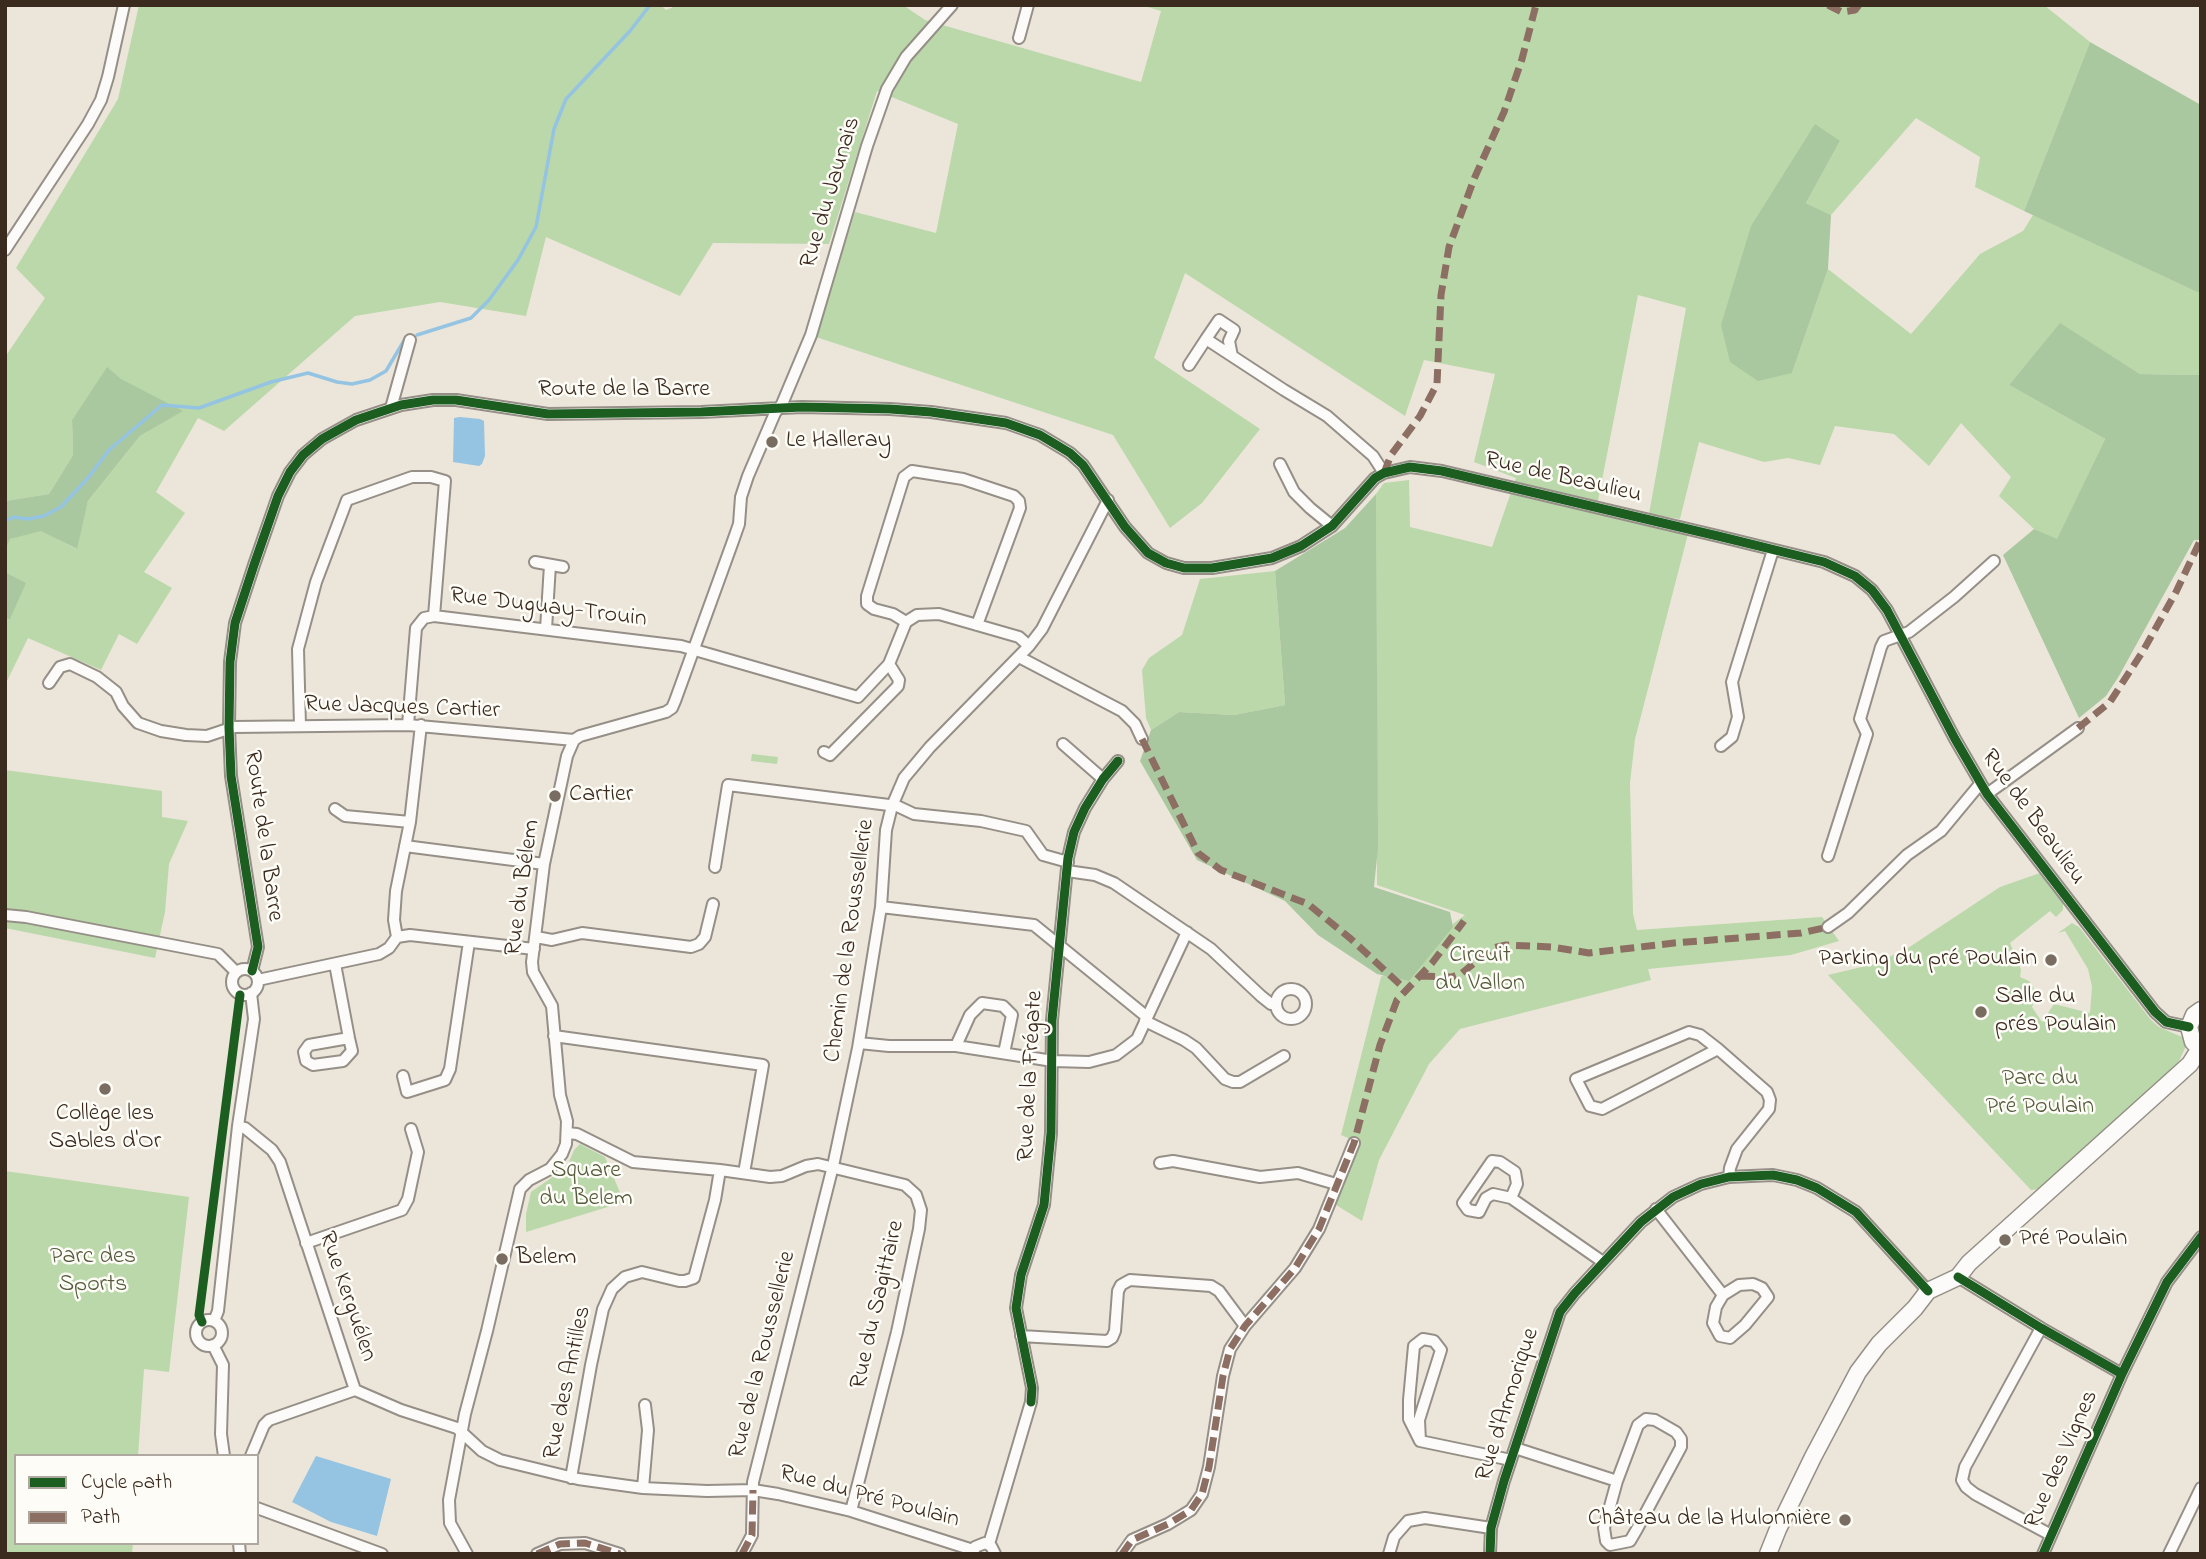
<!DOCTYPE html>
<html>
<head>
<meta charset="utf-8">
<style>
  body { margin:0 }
  #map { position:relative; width:2206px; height:1559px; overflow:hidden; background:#ece6da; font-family:"Indie Flower",sans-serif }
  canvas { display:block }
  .frame { position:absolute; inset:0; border:7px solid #3b2a1e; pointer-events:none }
  .legend { position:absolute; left:14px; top:1454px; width:245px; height:91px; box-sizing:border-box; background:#fdfcf7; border:2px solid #afa8a0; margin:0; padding:9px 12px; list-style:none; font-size:21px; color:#3b2a1e }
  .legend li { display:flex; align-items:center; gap:14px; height:35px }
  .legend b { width:35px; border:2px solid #afa8a0 }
</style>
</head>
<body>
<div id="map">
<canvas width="2206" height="1559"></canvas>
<div class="frame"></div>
<ul class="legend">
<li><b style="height:9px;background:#1b5e20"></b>Cycle path</li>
<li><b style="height:9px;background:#8d6e63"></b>Path</li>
</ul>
</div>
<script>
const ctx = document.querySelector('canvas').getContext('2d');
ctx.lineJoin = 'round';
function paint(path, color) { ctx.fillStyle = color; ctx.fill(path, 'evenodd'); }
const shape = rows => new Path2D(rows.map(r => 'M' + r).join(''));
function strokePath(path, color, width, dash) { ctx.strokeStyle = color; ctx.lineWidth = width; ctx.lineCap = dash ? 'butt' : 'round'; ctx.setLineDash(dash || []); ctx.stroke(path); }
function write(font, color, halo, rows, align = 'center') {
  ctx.font = font + ' "Indie Flower",sans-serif'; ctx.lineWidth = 5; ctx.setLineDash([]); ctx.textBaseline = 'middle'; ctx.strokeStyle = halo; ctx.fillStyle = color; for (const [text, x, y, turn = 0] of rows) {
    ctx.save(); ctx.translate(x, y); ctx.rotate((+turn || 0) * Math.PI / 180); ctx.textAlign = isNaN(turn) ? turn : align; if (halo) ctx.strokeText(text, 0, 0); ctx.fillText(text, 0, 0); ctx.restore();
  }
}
const green = shape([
  [139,5,661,5,666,10,678,5,903,5,925,20,1141,82,1161,11,1141,5,2044,5,2090,42,2024,211,1975,187,1980,157,1916,118,1831,215,1806,203,1840,141,1751,226,1792,373,1828,269,1911,334,1980,254,2023,231,2033,215,2201,294,2201,375,2140,374,2060,324,2009,385,2105,439,2057,540,2034,529,1999,496,2011,477,1961,423,1929,466,1894,434,1835,426,1820,465,1788,458,1764,462,1699,442,1680,519,1649,514,1686,308,1638,295,1596,511,1688,534,1635,739,1630,783,1633,914,1637,930,1822,917,1839,941,1791,955,1648,969,1651,980,1460,1029,1429,1064,1379,1160,1362,1221,1336,1205,1360,1143,1341,1135,1381,977,1465,915,1377,885,1376,494,1384,483,1409,480,1410,527,1492,547,1516,478,1474,462,1495,374,1424,360,1405,416,1185,273,1154,358,1260,429,1202,503,1170,528,1113,435,816,337,855,212,936,233,958,124,877,91,829,244,713,243,680,296,546,237,526,316,440,302,355,316,224,431,198,418,156,492,185,513,144,572,172,588,137,644,119,634,101,670,28,638,5,685,5,618,10,618,25,583,5,572,5,550,9,539,41,530,76,549,88,501,140,436,182,411,120,379,107,368,72,420,73,455,49,494,5,501,5,357,45,298,16,268,118,99],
  [1275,571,1285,705,1234,715,1179,712,1151,730,1146,718,1142,670,1149,658,1182,635,1200,579],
  [752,754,778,757,777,764,751,761],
  [5,770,162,791,162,817,188,821,169,864,165,912,155,958,5,928],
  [2040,873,2063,902,2063,910,2056,917,2050,911,2010,943,2021,970,2020,977,2029,981,2033,987,2036,995,2032,1007,2042,1022,2054,1004,2090,1013,2092,987,2088,969,2065,931,2058,933,2072,923,2079,927,2151,1020,2159,1027,2182,1037,2186,1046,2179,1061,2170,1070,2039,1189,2031,1190,1828,975,1874,964,1908,948,2000,887],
  [580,1144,605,1157,624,1202,526,1232,526,1214,531,1192,567,1167,574,1150],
  [5,1171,189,1197,169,1372,144,1369,138,1456,16,1456,16,1543,133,1543,132,1554,5,1554]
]);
const forest = shape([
  [2090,42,2201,105,2201,294,2024,211],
  [1815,124,1840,141,1806,203,1831,215,1828,269,1792,373,1758,381,1730,362,1721,325,1751,226],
  [2060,323,2140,374,2201,375,2201,540,2194,540,2119,676,2106,696,2079,718,2003,555,2034,529,2057,539,2105,439,2009,385],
  [107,367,121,379,183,411,140,436,88,501,77,549,41,531,10,539,5,550,5,501,49,494,73,455,72,420],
  [1376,494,1378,848,1374,887,1450,912,1453,927,1409,981,1377,974,1318,935,1285,901,1197,860,1140,761,1151,730,1179,712,1234,715,1285,705,1275,571,1345,528],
  [5,572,26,583,10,619,5,618]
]);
const water = shape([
  [460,417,480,419,484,421,485,456,482,464,479,466,453,462,454,418],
  [316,1456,391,1479,377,1536,331,1522,292,1502]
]);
const stream = shape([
  [417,335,471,318,489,300,518,260,536,227,554,129,566,99,630,31,650,5],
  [5,521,14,517,27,519,44,516,61,507,88,478,109,450,162,405,199,408,271,382,308,373,337,382,352,384,370,380,386,371,405,339]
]);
const minor = shape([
  [1019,38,1028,5],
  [5,250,88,124,101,100,108,77,124,5],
  [1232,356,1229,341,1234,330,1219,320,1206,339,1284,390,1327,416,1373,456,1384,473],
  [1189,365,1206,339],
  [391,408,410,340],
  [1280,464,1294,492,1310,508,1332,526],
  [535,562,563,567],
  [906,622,893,614,874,609,867,604,867,596,904,477,912,471,963,479,1014,496,1019,501,1020,508,977,625],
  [546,629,550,565],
  [1019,657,1122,711,1135,724,1142,739],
  [49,683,60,667,70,664,97,677,116,692,123,706,138,723,161,731,186,735,207,736,234,727,408,725,574,740],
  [408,725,416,628,424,618,434,616,681,646,858,697,889,664,906,622,917,615,939,614,1019,637,1029,646],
  [300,726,298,649,316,582,347,500,412,477,431,477,445,481,434,616],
  [1063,744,1103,779],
  [1721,746,1732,737,1738,717,1732,682,1773,550],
  [824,752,830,755,898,686,899,680,889,664],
  [1987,794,2078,728],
  [335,809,345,816,410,822],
  [405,846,544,864],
  [1828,856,1867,734,1860,719,1881,647,1884,641,1909,632,1954,597,1994,561],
  [715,867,728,785,897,806,914,814,981,821,1026,831,1043,855,1068,862],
  [1067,871,1095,875,1114,883,1211,949,1261,996,1271,1004,1276,1004],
  [881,907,1034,925,1147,1017],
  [5,915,26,917,218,954,236,972],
  [1828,927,1848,913,1907,855,1941,831,1980,784],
  [397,937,394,920,396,891,410,822,421,725],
  [536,937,552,940,582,933,691,947,699,944,705,937,713,904],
  [335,964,349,1038,352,1051,343,1061,313,1065,306,1061,304,1052,309,1045,349,1038],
  '232 982a13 13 0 1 1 26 0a13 13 0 1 1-26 0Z',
  [252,971,258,947,231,776,229,727,230,662,235,623,254,565,278,496,290,472,303,455,322,439,356,420,401,405,433,400,456,400,548,414,701,412,802,407,890,409,931,412,1006,423,1040,435,1070,453,1083,465,1125,527,1148,553,1166,563,1184,568,1212,568,1272,558,1301,546,1332,526,1375,478,1384,473,1410,467,1442,471,1722,537,1824,562,1855,576,1872,590,1887,610,1955,739,1987,794,2155,1012,2166,1022,2189,1027],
  [258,980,379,954,389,948,397,937,410,935,534,949],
  '1276 1004a15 15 0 1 1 30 0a15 15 0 1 1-30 0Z',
  [1145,1021,1184,1040,1196,1048,1225,1079,1233,1082,1240,1082,1284,1056],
  [554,1036,763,1065,744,1173],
  [859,1043,889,1046,956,1046,1053,1061,1089,1062,1116,1055,1137,1039,1187,932],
  [956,1046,970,1015,982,1003,1003,1006,1012,1015,1004,1053],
  [1718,1049,1602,1109,1590,1106,1576,1079,1689,1032,1700,1035,1718,1049,1767,1092,1770,1100,1769,1109,1737,1149,1730,1168,1729,1177],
  [403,1076,407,1092,445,1080,450,1069,469,942],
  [238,1126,245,1128,272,1150,280,1162,355,1390],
  [567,1133,577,1134,633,1162,720,1170,770,1177,782,1176,806,1166,818,1164,905,1185,916,1195,921,1210,919,1229,897,1332,851,1511],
  [1160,1163,1173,1161,1260,1177,1298,1173,1336,1184],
  [1511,1198,1517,1184,1515,1172,1500,1162,1492,1161,1463,1203,1468,1210,1479,1212,1486,1198,1493,1194,1511,1198,1603,1262],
  [1656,1209,1723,1295,1716,1307,1713,1323,1720,1336,1730,1338,1745,1325,1768,1297,1762,1288,1753,1284,1739,1285,1723,1295],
  [306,1243,402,1210,408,1199,418,1152,411,1129],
  [1958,1277,2041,1328,2122,1374],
  '196 1333a13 13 0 1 1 26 0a13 13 0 1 1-26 0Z',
  [214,1321,218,1311,238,1126,254,1019,251,993],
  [2041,1328,1965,1467,1962,1480,1966,1487,1975,1494,2051,1535],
  [1021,1336,1107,1341,1112,1338,1115,1331,1118,1291,1121,1285,1130,1280,1211,1286,1219,1291,1245,1326],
  [213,1345,223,1365,221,1434,224,1456],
  [355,1390,401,1410,457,1428,482,1451,500,1460,578,1479,643,1488,707,1491,753,1490,778,1494,851,1511,973,1550],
  [1420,1441,1419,1420,1441,1350,1434,1341,1423,1339,1414,1346,1409,1400,1409,1419,1420,1441,1511,1460],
  [1515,1448,1617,1481,1638,1425,1646,1419,1655,1420,1676,1432,1681,1439,1681,1447,1637,1529,1630,1541,1610,1545,1606,1541,1604,1528,1617,1481],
  [251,1456,264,1425,269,1420,355,1390],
  [571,1478,591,1365,603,1309,612,1289,625,1277,642,1272,679,1281,685,1281,694,1278,715,1200,720,1170],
  [643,1488,648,1430,645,1405],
  [257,1508,382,1554],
  [239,1543,240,1554],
  [989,1544,1031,1402,1032,1388,1016,1308,1021,1275,1044,1205,1051,1133,1052,1020,1068,858,1074,832,1085,808,1103,779,1118,761],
  [467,1554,450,1523,449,1500,465,1414,487,1331,520,1189,529,1180,550,1169,562,1154,566,1144,567,1121,560,1095,552,1006,533,972,532,962,544,864,567,756,574,740,580,736,666,712,672,708,675,701,733,541,739,524,741,497,748,476,775,413,782,404,811,335,867,146,887,89,906,57,952,5],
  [537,1554,560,1544,585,1543,620,1554],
  [742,1554,752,1535,753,1482,833,1166,858,1048,881,907,886,830,892,806,904,778,930,747,1029,646,1042,629,1108,500],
  [973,1554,975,1547,985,1543,991,1546,995,1554],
  [1122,1554,1132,1540,1168,1524,1191,1510,1202,1494,1209,1467,1223,1376,1230,1349,1245,1326,1295,1268,1319,1229,1354,1143],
  [1389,1554,1394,1537,1408,1521,1425,1518,1491,1528],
  [1490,1554,1491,1528,1504,1481,1560,1312,1575,1293,1641,1222,1673,1197,1701,1184,1729,1177,1773,1175,1797,1180,1817,1188,1856,1212,1928,1291],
  [2043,1554,2122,1374,2167,1282,2201,1237],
  [2169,1554,2201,1488]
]);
const secondary = shape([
  [2201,1010,2194,1015,2189,1027,2193,1042,2201,1048],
  [1768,1554,1778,1529,1813,1457,1858,1372,1879,1344,1915,1308,1928,1291,1958,1277,1969,1263,2190,1064,2200,1048]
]);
const quiet = shape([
  [1828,5,1842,12,1855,10,1859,5],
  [1384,473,1391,455,1420,416,1437,384,1441,295,1449,247,1474,179,1504,112,1522,59,1536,5],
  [2078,728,2110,702,2143,651,2176,592,2201,539],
  [1142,739,1198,853,1221,870,1308,904,1351,939,1406,990],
  [1421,976,1452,977,1462,973,1493,948,1506,945,1552,947,1589,953,1674,943,1801,933,1828,927],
  [537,1554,560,1544,585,1543,620,1554],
  [742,1554,752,1535,753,1490],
  [1122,1554,1132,1540,1168,1524,1191,1510,1202,1494,1209,1467,1223,1376,1230,1349,1245,1326,1295,1268,1319,1229,1354,1143,1380,1045,1397,1000,1432,963,1464,921]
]);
const cycleway = shape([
  [252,971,258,947,231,776,229,727,230,662,235,623,254,565,278,496,290,472,303,455,322,439,356,420,401,405,433,400,456,400,548,414,701,412,802,407,890,409,931,412,1006,423,1040,435,1070,453,1083,465,1125,527,1148,553,1166,563,1184,568,1212,568,1272,558,1301,546,1332,526,1375,478,1384,473,1410,467,1442,471,1722,537,1824,562,1855,576,1872,590,1887,610,1955,739,1987,794,2155,1012,2166,1022,2189,1027],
  [1958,1277,2041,1328,2122,1374],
  [202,1322,199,1315,240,995],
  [1031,1402,1032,1388,1016,1308,1021,1275,1044,1205,1051,1133,1052,1020,1068,858,1074,832,1085,808,1103,779,1118,761],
  [1490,1554,1491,1528,1504,1481,1560,1312,1575,1293,1641,1222,1673,1197,1701,1184,1729,1177,1773,1175,1797,1180,1817,1188,1856,1212,1928,1291],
  [2043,1554,2122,1374,2167,1282,2201,1237]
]);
const markers = [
  [772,442,7,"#796c60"],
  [555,796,7,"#796c60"],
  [2051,960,7,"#796c60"],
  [1981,1012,7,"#796c60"],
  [105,1089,7,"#796c60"],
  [2005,1240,7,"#796c60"],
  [502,1259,7,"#796c60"],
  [1845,1520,7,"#796c60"]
];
const streetNames = [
  ["Rue du Jaunais",832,193,-73],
  ["Route de la Barre",624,391],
  ["Rue de Beaulieu",1563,479,13],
  ["Rue Duguay-Trouin",548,609,7],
  ["Rue Jacques Cartier",402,709,2],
  ["Rue de Beaulieu",2032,818,54],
  ["Route de la Barre",262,836,82],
  ["Rue du Bélem",524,888,-82],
  ["Chemin de la Roussellerie",851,941,-82],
  ["Rue de la Frégate",1032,1076,-87],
  ["Rue Kerguélen",346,1297,71],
  ["Rue du Sagittaire",879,1305,-77],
  ["Rue de la Roussellerie",764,1355,-76],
  ["Rue des Antilles",569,1383,-78],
  ["Rue d'Armorique",1509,1405,-72],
  ["Rue des Vignes",2063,1460,-66],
  ["Rue du Pré Poulain",869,1498,15]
];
const poiNames = [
  ["Le Halleray",786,442],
  ["Cartier",569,796],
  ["Parking du pré Poulain",2037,960,"right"],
  ["Salle du",1995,998],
  ["prés Poulain",1995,1026],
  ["Collège les",105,1115,"center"],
  ["Sables d'Or",105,1143,"center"],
  ["Pré Poulain",2019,1240],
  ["Belem",516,1259],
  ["Château de la Hulonnière",1831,1520,"right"]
];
const parkNames = [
  ["Circuit",1480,957],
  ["du Vallon",1480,985],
  ["Parc du",2040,1080],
  ["Pré Poulain",2040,1108],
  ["Square",586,1172],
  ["du Belem",586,1200],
  ["Parc des",93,1258],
  ["Sports",93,1286]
];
paint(green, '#bad8a9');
paint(forest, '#aac89f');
paint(water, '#95c4e3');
strokePath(stream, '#95c4e3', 3.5);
strokePath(minor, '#958f87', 14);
strokePath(secondary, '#958f87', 19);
strokePath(minor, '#fcfbf9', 10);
strokePath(secondary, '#fcfbf9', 16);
strokePath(quiet, '#8d6e63', 7, [14, 7]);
strokePath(cycleway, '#1b5e20', 9);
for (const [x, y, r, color] of markers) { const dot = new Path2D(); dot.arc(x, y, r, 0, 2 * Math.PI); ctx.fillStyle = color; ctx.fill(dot); strokePath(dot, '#fdfcf7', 2.5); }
write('24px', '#3b2a1e', '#fdfcf7', streetNames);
write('24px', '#3b2a1e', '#fdfcf7', poiNames, 'left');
write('24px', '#555b3c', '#fdfcf7', parkNames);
</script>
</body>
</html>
